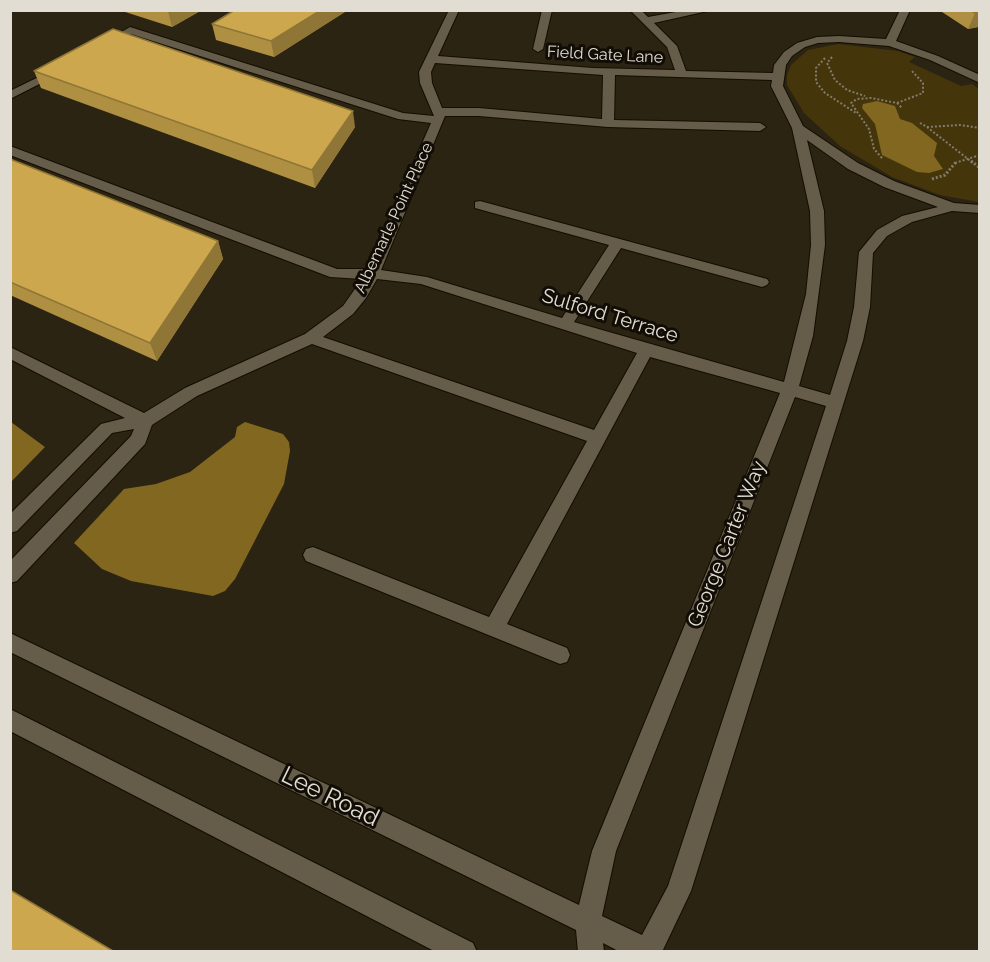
<!DOCTYPE html>
<html>
<head>
<meta charset="utf-8">
<style>
  body { margin:0 }
  #map { position:relative; width:990px; height:962px; overflow:hidden; background:#2b2412; font-family:Raleway,sans-serif }
  canvas { display:block }
  .frame { position:absolute; inset:0; border:12px solid #e2ddd2; pointer-events:none }
</style>
</head>
<body>
<div id="map">
<canvas width="990" height="962"></canvas>
<div class="frame"></div>
</div>
<script>
const ctx = document.querySelector('canvas').getContext('2d');
ctx.lineJoin = 'round';
function paint(path, color) { ctx.fillStyle = color; ctx.fill(path, 'evenodd'); }
const shape = rows => new Path2D(rows.map(r => 'M' + r).join(''));
function strokePath(path, color, width, dash) { ctx.strokeStyle = color; ctx.lineWidth = width; ctx.lineCap = dash ? 'butt' : 'round'; ctx.setLineDash(dash || []); ctx.stroke(path); }
function write(font, color, halo, rows, align = 'center') {
  ctx.font = font + ' Raleway,sans-serif'; ctx.lineWidth = 6; ctx.setLineDash([]); ctx.textBaseline = 'middle'; ctx.strokeStyle = halo; ctx.fillStyle = color; for (const [text, x, y, turn = 0] of rows) {
    ctx.save(); ctx.translate(x, y); ctx.rotate((+turn || 0) * Math.PI / 180); ctx.textAlign = isNaN(turn) ? turn : align; if (halo) ctx.strokeText(text, 0, 0); ctx.fillText(text, 0, 0); ctx.restore();
  }
}
const green = shape([
  [838,44,898,51,915,57,909,62,961,86,972,84,979,89,979,202,940,195,892,177,840,146,804,113,787,85,787,75,791,65,808,50]
]);
const water = shape([
  [877,101,895,106,900,119,912,123,937,143,934,156,943,169,929,173,917,172,882,155,875,124,862,108,863,104],
  [11,422,45,447,11,482],
  [245,422,283,434,289,442,290,451,284,484,235,579,225,591,213,596,131,581,102,569,74,543,124,489,156,484,190,472,235,437,237,427]
]);
const pathFar1 = shape([
  [832,57,827,63,835,80,847,90,865,96],
  [825,58,816,68,816,82,825,93,856,113],
  [897,103,923,93,923,83,911,70],
  [920,123,927,127,960,125,980,128],
  [927,127,973,163],
  [882,158,874,149,869,129,851,103,857,99,871,98,897,103,902,108],
  [955,163,980,155]
]);
const path = shape([
  [971,161,980,168],
  [932,179,945,175,957,161]
]);
const minor = shape([
  [449,10,459,10,438,56,593,68,675,70,667,47,630,10,641,10,648,17,687,10,712,10,654,23,677,46,686,71,773,73,774,65,784,52,797,43,817,37,839,36,886,39,900,10,910,10,896,41,938,56,980,75,980,83,930,60,889,46,839,42,818,43,805,47,792,56,786,65,783,86,803,126,858,163,894,181,954,203,980,205,980,213,952,211,912,222,887,236,873,253,870,307,863,341,691,891,662,952,620,952,603,943,604,952,578,952,576,930,10,652,10,633,579,905,592,851,780,393,650,357,507,624,567,648,570,655,567,662,560,664,306,561,303,555,306,549,313,547,489,617,587,441,312,344,197,396,152,425,145,444,17,581,10,583,10,561,131,436,134,429,112,433,17,531,10,533,10,514,101,424,125,418,10,359,10,347,144,413,185,388,305,334,343,306,362,279,330,277,10,155,10,146,337,269,367,269,431,123,398,119,131,34,108,47,99,45,130,27,403,113,434,116,420,83,419,72,449,10],
  [435,63,603,75,602,119,479,108,442,108,432,83,431,72,435,63],
  [615,75,772,80,771,86,792,128,810,211,811,245,806,294,784,382,574,322,621,248,762,287,767,285,769,282,767,279,480,201,475,202,475,208,609,245,562,318,427,277,381,270,445,116,479,116,608,127,760,131,766,127,760,123,614,120,615,75],
  [807,140,848,169,884,187,938,207,902,216,877,230,859,252,854,307,847,341,830,395,799,386,813,336,825,245,824,211,807,140],
  [377,279,421,284,637,353,594,430,323,337,353,314,366,298,377,279],
  [795,397,826,406,668,886,642,935,602,916,616,851,795,397],
  [542,10,552,10,543,49,538,52,533,49,542,10],
  [59,67,63,68,63,72,10,99,10,91,59,67],
  [10,709,473,943,477,952,436,952,10,731,10,709]
]);
const wall = shape([
  [119,10,202,10,172,27],
  [235,10,348,10,274,57,216,40,212,24],
  [939,10,980,10,980,28,978,27,968,29],
  [34,71,355,127,315,188,41,88],
  [10,159,218,241,223,259,157,361,10,295]
]);
const shadedWall = shape([
  [169,10,202,10,172,27,168,11],
  [321,10,348,10,274,57,271,41],
  [980,12,980,23,978,27,968,29,975,13],
  [353,111,355,127,315,188,312,170],
  [218,241,223,259,157,361,150,343]
]);
const building = shape([
  [235,10,321,10,271,41,212,24,235,10],
  [970,10,980,10,980,12,975,13,970,10],
  [113,29,353,111,312,170,34,71,113,29],
  [10,159,218,241,150,343,10,282,10,159],
  [10,890,113,951,10,951,10,890]
]);
const farStreetnames = [
  ["Field Gate Lane",605,55,3],
  ["Albemarle Point Place",394,218,-65]
];
const streetNames = [
  ["Sulford Terrace",610,316,17],
  ["George Carter Way",727,544,-68]
];
const nearStreetnames = [
  ["Lee Road",330,797,26]
];
paint(green, '#45350b');
paint(water, '#826720');
strokePath(minor, '#140d01', 2);
strokePath(pathFar1, '#827c6d', 2, [2, 2]);
strokePath(path, '#827c6d', 3, [2, 2]);
paint(minor, '#655d4a');
paint(wall, '#af9042');
paint(shadedWall, '#8f7536');
paint(building, '#cca74d');
strokePath(building, '#8f7536', 1.5);
write('16px', '#e2ddd2', '#110d06', farStreetnames);
write('20px', '#e2ddd2', '#110d06', streetNames);
write('24px', '#e2ddd2', '#110d06', nearStreetnames);
</script>
</body>
</html>
